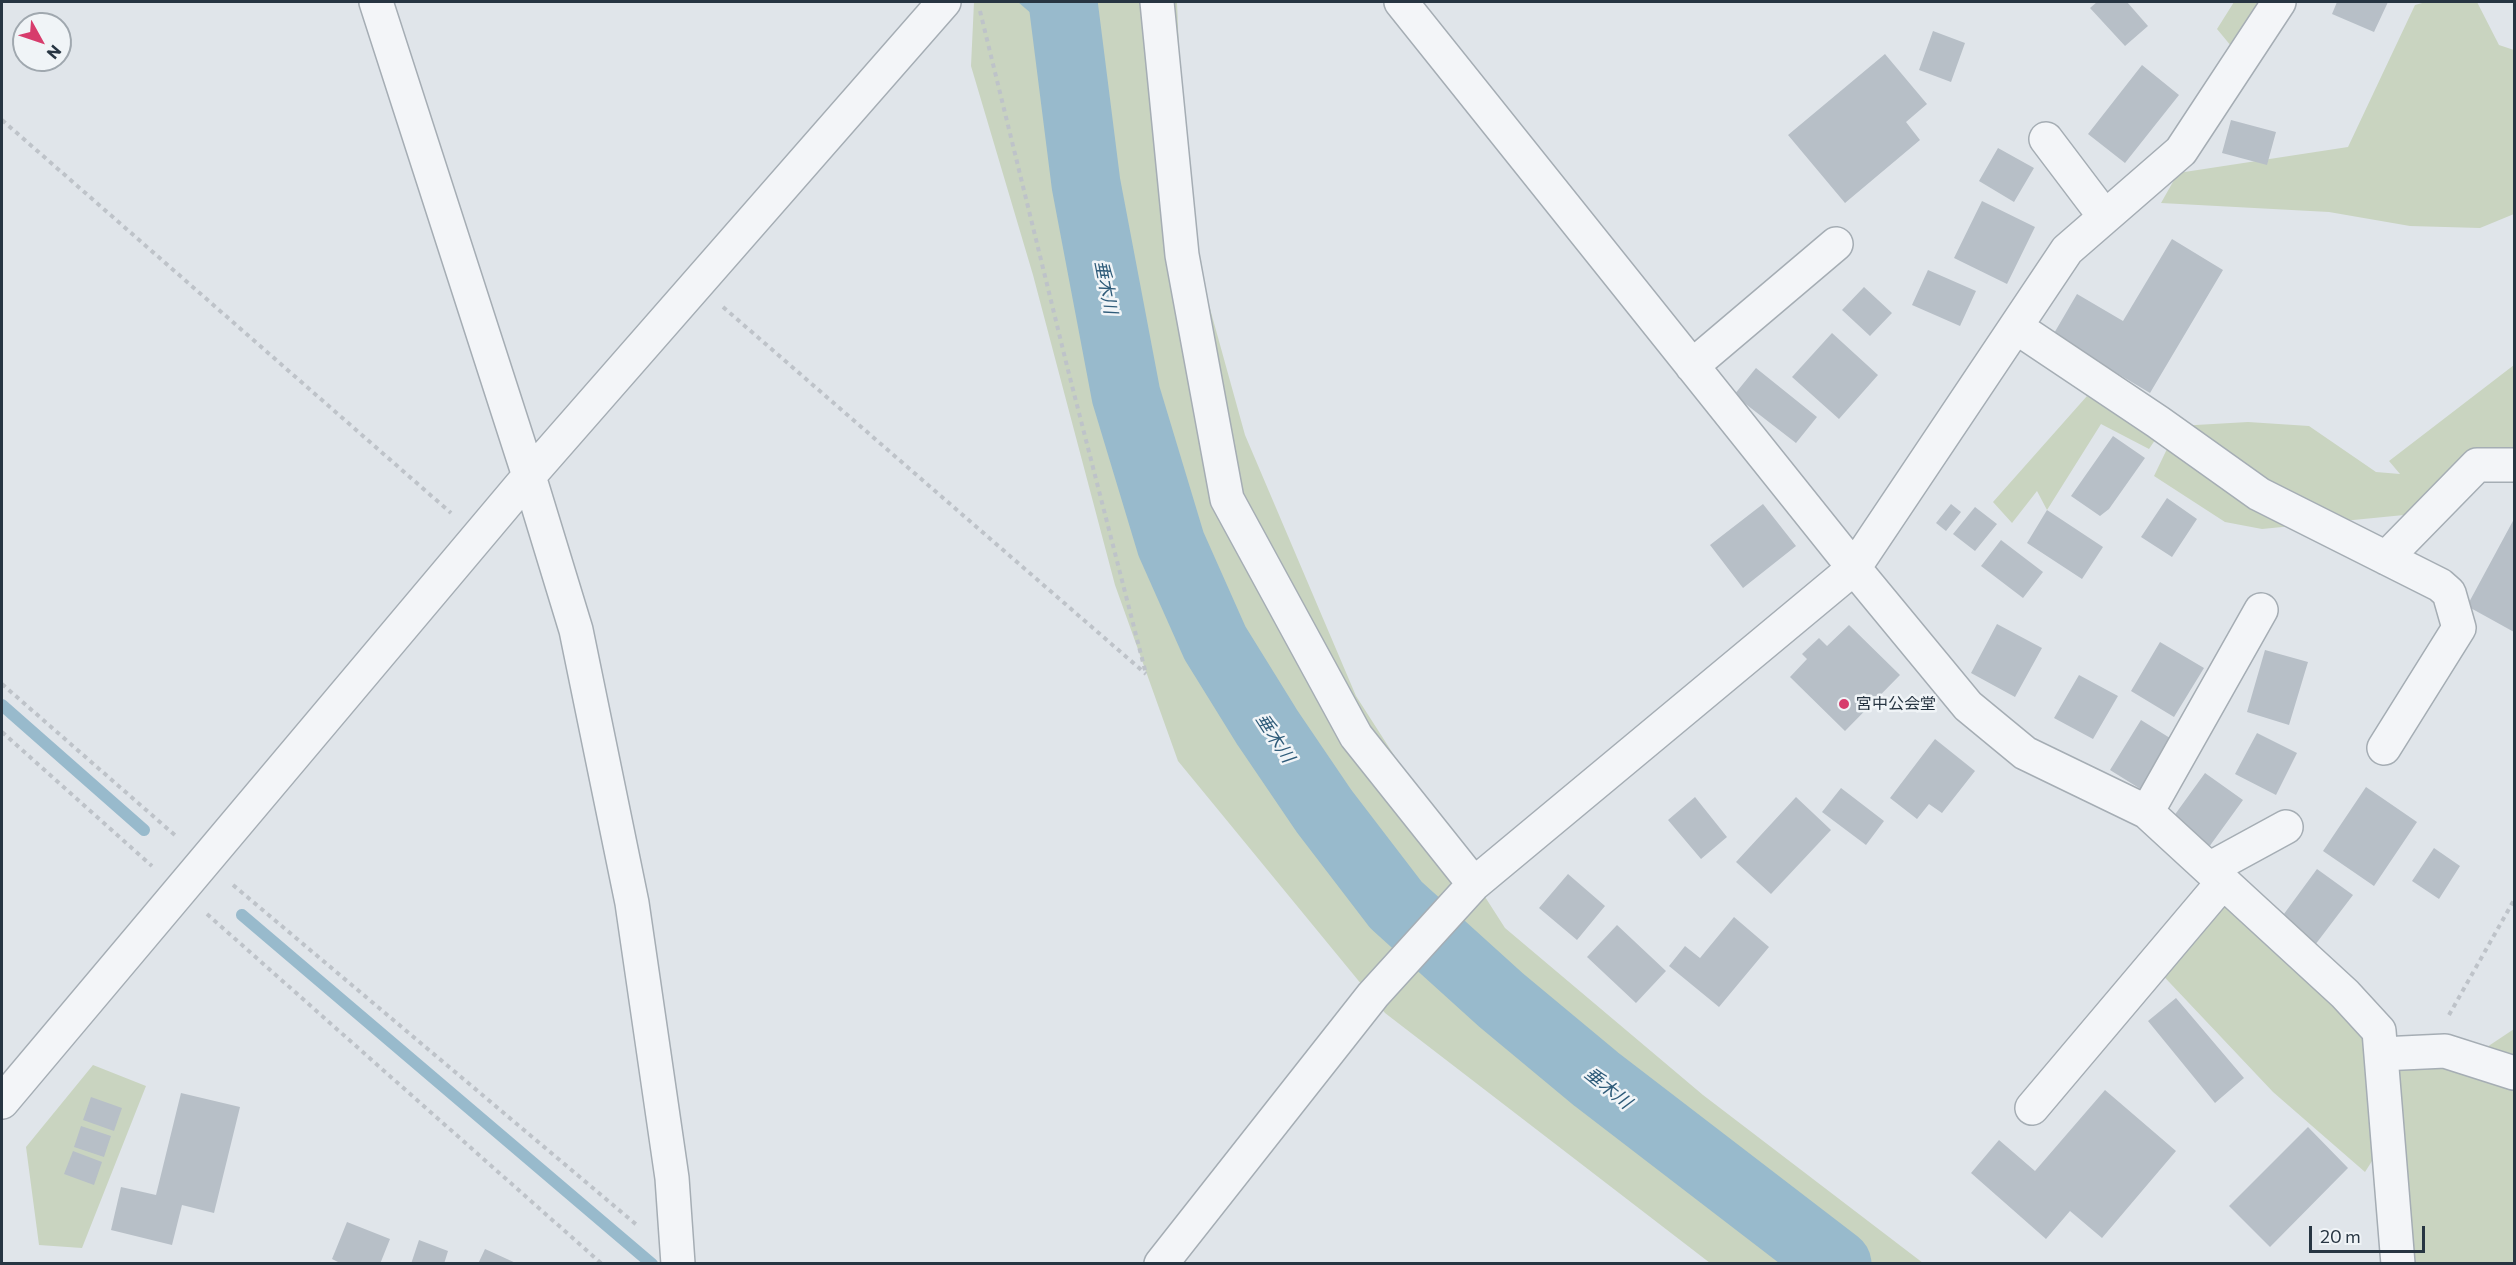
<!DOCTYPE html>
<html>
<head>
<meta charset="utf-8">
<style>
  body { margin:0 }
  #map { position:relative; width:2516px; height:1265px; overflow:hidden; background:#e0e5ea; font-family:Commissioner,sans-serif }
  canvas { display:block }
  .frame { position:absolute; inset:0; border:3px solid #273542; pointer-events:none }
  .north { position:absolute; left:12px; top:12px; width:60px; height:60px; box-sizing:border-box; background:#f0f4f7; border:2px solid #a0a8af; border-radius:50%; rotate:130deg; font-size:16px; font-weight:700; line-height:24px; text-align:center; color:#273542 }
  .north::after { content:''; display:block; margin:auto; width:21px; height:27px; background:#d73c6c; clip-path:polygon(50% 0,100% 100%,50% 72%,0 100%) }
  .scale { position:absolute; left:2309px; top:1226px; width:116px; height:27px; box-sizing:border-box; border:3px solid #273542; border-top:0; padding-left:8px; font-size:18px; line-height:21px; white-space:nowrap; color:#273542; -webkit-text-stroke:4px #f0f4f7; paint-order:stroke }
</style>
</head>
<body>
<div id="map">
<canvas width="2516" height="1265"></canvas>
<div class="frame"></div>
<div class="north">N</div>
<div class="scale">20 m</div>
</div>
<script>
const ctx = document.querySelector('canvas').getContext('2d');
ctx.lineJoin = 'round';
function paint(path, color) { ctx.fillStyle = color; ctx.fill(path, 'evenodd'); }
const shape = rows => new Path2D(rows.map(r => 'M' + r).join(''));
function strokePath(path, color, width, dash) { ctx.strokeStyle = color; ctx.lineWidth = width; ctx.lineCap = dash ? 'butt' : 'round'; ctx.setLineDash(dash || []); ctx.stroke(path); }
function write(font, color, halo, rows, align = 'center') {
  ctx.font = font + ' Commissioner,"Noto Sans JP",sans-serif'; ctx.lineWidth = 5; ctx.setLineDash([]); ctx.textBaseline = 'middle'; ctx.strokeStyle = halo; ctx.fillStyle = color; for (const [text, x, y, turn = 0] of rows) {
    ctx.save(); ctx.translate(x, y); ctx.rotate((+turn || 0) * Math.PI / 180); ctx.textAlign = isNaN(turn) ? turn : align; if (halo) ctx.strokeText(text, 0, 0); ctx.fillText(text, 0, 0); ctx.restore();
  }
}
const green = shape([
  [974,2,1177,2,1186,222,1245,435,1356,696,1505,928,1703,1095,1923,1263,1710,1263,1385,1013,1178,761,1115,585,1033,275,971,66],
  [2234,2,2279,2,2241,58,2217,29],
  [2426,2,2477,2,2499,45,2514,50,2514,214,2480,228,2410,226,2329,212,2161,203,2178,173,2348,147,2415,5],
  [2514,365,2514,469,2428,503,2404,515,2262,529,2225,522,2154,476,2178,426,2248,422,2309,426,2376,472,2400,474,2389,461],
  [2087,396,2157,437,2149,449,2101,424,2047,510,2037,491,2012,523,1993,502],
  [2222,887,2379,1031,2379,1150,2365,1172,2273,1092,2153,965],
  [2514,1029,2514,1263,2406,1263,2381,1054,2481,1051],
  [93,1065,146,1086,82,1248,39,1245,26,1147]
]);
const water = shape([
  [1018,2,1086,2,1098,123,1078,123,1069,46]
]);
const stream = shape([
  [2,705,144,830],
  [242,915,652,1264]
]);
const river = shape([
  [1063,2,1086,184,1126,395,1171,544,1215,643,1267,727,1324,811,1396,905,1501,1000,1596,1079,1837,1264]
]);
const building = shape([
  [2097,2,2127,2,2148,26,2125,46,2090,8],
  [2337,2,2388,2,2374,32,2332,14],
  [1933,31,1965,43,1951,82,1919,70],
  [1885,54,1927,104,1906,122,1920,140,1845,203,1788,135],
  [2142,65,2179,95,2125,163,2088,134],
  [2231,120,2276,132,2267,165,2222,153],
  [1998,148,2034,168,2014,202,1979,181],
  [1982,201,2035,227,2007,284,1954,258],
  [2172,239,2223,270,2150,393,2053,335,2077,294,2123,321],
  [1928,270,1976,291,1960,326,1912,305],
  [1864,287,1892,313,1870,336,1842,310],
  [1832,333,1878,375,1839,419,1792,377],
  [1756,368,1817,417,1796,443,1734,395],
  [2113,436,2145,458,2109,509,2100,516,2071,496],
  [2167,498,2197,519,2172,557,2141,537],
  [1763,504,1796,546,1743,588,1710,545],
  [1951,504,1961,512,1946,531,1936,523],
  [1975,507,1997,524,1975,551,1953,534],
  [2047,510,2103,547,2082,579,2027,543],
  [2514,519,2514,632,2467,606],
  [2001,540,2043,572,2023,598,1981,566],
  [1997,624,2042,648,2015,697,1971,673],
  [1849,625,1900,675,1845,731,1790,677,1807,659,1802,654,1819,638,1827,646],
  [2160,642,2204,668,2174,717,2131,691],
  [2265,650,2308,662,2289,725,2247,712],
  [2079,675,2118,696,2093,739,2054,718],
  [2141,720,2178,743,2147,793,2110,770],
  [2257,733,2297,753,2276,795,2235,774],
  [1935,739,1975,771,1942,813,1929,804,1917,819,1890,798],
  [2205,773,2243,800,2209,847,2171,820],
  [2366,787,2417,822,2374,886,2323,851],
  [1841,788,1884,821,1866,845,1822,812],
  [1695,797,1727,837,1701,859,1668,820],
  [1796,797,1831,830,1771,894,1736,862],
  [2434,848,2460,866,2439,899,2412,881],
  [2317,869,2353,895,2315,945,2281,918],
  [1568,874,1605,906,1577,940,1539,908],
  [1734,917,1769,947,1719,1007,1669,966,1685,946,1700,958],
  [1617,925,1666,971,1636,1003,1587,957],
  [2176,998,2244,1078,2215,1103,2148,1021],
  [2105,1090,2176,1151,2102,1238,2070,1211,2046,1239,1971,1173,1999,1140,2035,1171],
  [181,1093,240,1107,214,1213,182,1205,172,1245,111,1230,121,1187,156,1195],
  [91,1097,122,1108,114,1131,83,1120],
  [81,1126,111,1136,104,1157,74,1147],
  [2308,1127,2348,1168,2270,1247,2229,1206],
  [73,1151,102,1162,94,1185,64,1174],
  [347,1222,390,1239,380,1264,342,1264,332,1259],
  [419,1240,448,1251,444,1264,411,1264],
  [485,1249,518,1264,478,1264]
]);
const path = shape([
  [980,11,1068,370,1146,674],
  [2,120,451,513],
  [723,307,1146,674],
  [2,684,177,837],
  [2,732,152,866],
  [233,885,638,1226],
  [207,914,602,1264],
  [2449,1015,2514,900]
]);
const minor = shape([
  [376,2,529,476,576,630,632,903,672,1178,678,1264],
  [1157,2,1182,255,1227,499,1356,736,1474,884],
  [1401,2,1854,568,1968,706,2025,753,2147,812,2345,994,2379,1031,2398,1264],
  [2046,139,2105,217],
  [2016,327,2158,422,2259,494,2440,585,2449,593,2459,628,2384,748],
  [1692,366,1836,244],
  [2386,558,2477,465,2514,465],
  [2147,812,2261,610],
  [2209,869,2286,827],
  [2381,1054,2445,1051,2514,1073],
  [2,1102,529,476,944,2],
  [2032,1108,2223,882],
  [1161,1264,1373,995,1474,884,1854,568,2067,250,2181,151,2279,2]
]);
const markers = [
  [1844,704,6,"#d73c6c"]
];
const poiNames = [
  ["宮中公会堂",1856,704]
];
const waterNames = [
  ["垂木川",1106,287,79],
  ["垂木川",1275,738,57],
  ["垂木川",1608,1088,39]
];
paint(green, '#c9d4c0');
paint(water, '#98bacc');
strokePath(stream, '#98bacc', 12);
strokePath(river, '#98bacc', 69);
paint(building, '#b7bfc7');
strokePath(minor, '#a5adb4', 36);
strokePath(path, '#bec3c9', 4, [4.5, 4.5]);
strokePath(minor, '#f3f5f8', 33);
for (const [x, y, r, color] of markers) { const dot = new Path2D(); dot.arc(x, y, r, 0, 2 * Math.PI); ctx.fillStyle = color; ctx.fill(dot); strokePath(dot, '#f0f4f7', 2); }
write('16px', '#273542', '#f0f4f7', poiNames, 'left');
write('italic 18px', '#2e5b79', '#f0f4f7', waterNames);
</script>
</body>
</html>
